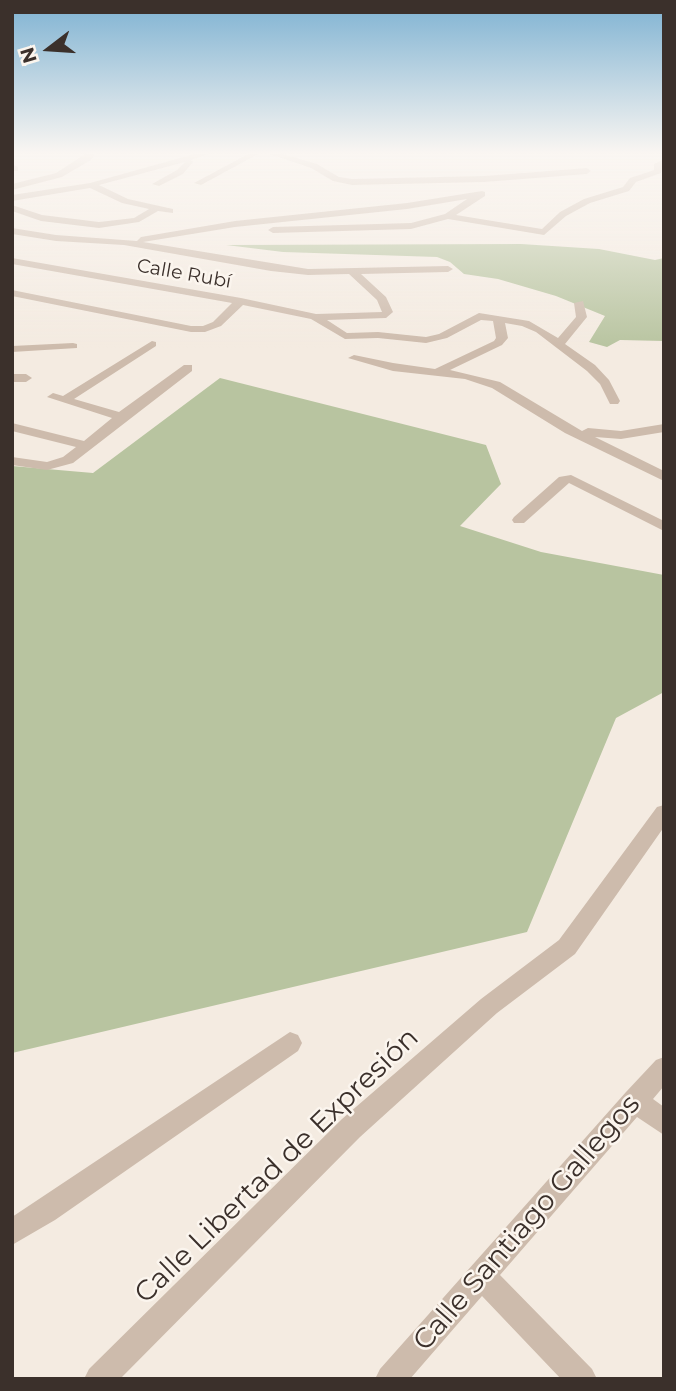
<!DOCTYPE html>
<html>
<head>
<meta charset="utf-8">
<style>
  body { margin:0 }
  #map { position:relative; width:676px; height:1391px; overflow:hidden; background:#f4ebe1; font-family:Montserrat,sans-serif }
  canvas { display:block }
  .frame { position:absolute; inset:0; border:14px solid #3b302b; pointer-events:none }
  .north { position:absolute; left:14px; top:14px; width:70px; height:70px; -webkit-text-stroke:5px #fbf5ee; paint-order:stroke; rotate:253deg; font-size:19px; font-weight:700; line-height:28px; text-align:center; color:#3b302b }
  .north::after { content:''; display:block; margin:auto; width:24px; height:32px; background:#3b302b; clip-path:polygon(50% 0,100% 100%,50% 72%,0 100%) }
</style>
</head>
<body>
<div id="map">
<canvas width="676" height="1391"></canvas>
<div class="frame"></div>
<div class="north">N</div>
</div>
<script>
const ctx = document.querySelector('canvas').getContext('2d');
ctx.lineJoin = 'round';
function paint(path, color) { ctx.fillStyle = color; ctx.fill(path, 'evenodd'); }
const shape = rows => new Path2D(rows.map(r => 'M' + r).join(''));
function write(font, color, halo, rows, align = 'center') {
  ctx.font = font + ' Montserrat,sans-serif'; ctx.lineWidth = 5; ctx.setLineDash([]); ctx.textBaseline = 'middle'; ctx.strokeStyle = halo; ctx.fillStyle = color; for (const [text, x, y, turn = 0] of rows) {
    ctx.save(); ctx.translate(x, y); ctx.rotate((+turn || 0) * Math.PI / 180); ctx.textAlign = isNaN(turn) ? turn : align; if (halo) ctx.strokeText(text, 0, 0); ctx.fillText(text, 0, 0); ctx.restore();
  }
}
const green = shape([
  [521,244,599,249,655,260,664,258,664,341,620,340,607,347,589,342,605,316,556,296,498,279,464,274,450,262,437,257,283,252,226,245],
  [220,378,486,445,501,484,460,526,541,552,664,575,664,692,616,718,527,932,12,1053,12,466,93,473]
]);
const minor = shape([
  [87,153,95,153,91,160,62,177,12,190,12,184,56,173,87,153],
  [198,153,211,153,191,160,193,162,183,174,159,186,152,184,177,170,185,162,99,185,128,199,173,209,173,213,158,211,139,222,99,228,41,221,12,211,12,205,42,215,99,222,134,218,149,209,122,203,90,188,12,201,12,195,90,183,198,153],
  [250,153,260,153,201,185,194,183,250,153],
  [267,153,280,153,317,164,339,177,352,179,484,176,587,168,591,171,587,174,484,182,352,185,333,181,311,168,267,153],
  [664,159,661,173,636,182,629,191,590,203,566,216,544,235,448,219,411,229,273,233,268,230,273,227,411,223,445,214,467,199,407,209,235,227,143,242,308,269,448,266,453,269,448,272,361,274,386,297,393,312,386,318,327,320,347,333,378,332,426,337,439,334,479,313,529,321,558,338,576,317,574,303,583,301,587,317,565,344,595,365,609,380,620,401,618,404,610,404,600,384,587,371,536,332,522,326,505,323,508,338,502,345,450,370,500,382,582,431,588,428,621,431,664,424,664,432,621,439,595,437,664,471,664,481,565,433,492,388,465,379,393,371,348,358,354,355,393,363,435,369,494,341,496,338,493,321,481,320,447,338,426,343,378,338,345,339,311,319,243,305,221,326,205,332,191,332,12,296,12,290,191,326,203,326,213,322,232,303,12,264,12,258,241,298,316,314,382,312,377,300,349,274,308,275,271,271,124,245,56,241,12,234,12,228,56,235,137,241,141,237,235,221,407,203,482,191,485,192,485,196,456,215,542,229,560,212,584,199,623,187,630,178,654,170,654,164,664,159],
  [12,164,18,167,18,171,12,171,12,164],
  [152,341,156,342,156,346,74,399,119,412,184,365,192,365,192,371,73,463,47,470,12,465,12,457,47,462,63,457,76,447,12,431,12,423,84,441,112,418,47,397,53,393,63,396,152,341],
  [73,343,77,344,77,348,12,352,12,346,73,343],
  [12,374,26,374,32,378,26,382,12,382,12,374],
  [571,475,664,521,664,531,569,483,524,523,514,523,512,520,514,517,559,477,571,475],
  [664,805,664,827,575,954,497,1013,360,1137,120,1379,84,1379,89,1369,342,1119,481,999,559,940,657,807,664,805],
  [290,1032,298,1035,302,1043,298,1051,55,1220,12,1245,12,1217,290,1032],
  [664,1057,664,1086,653,1099,664,1107,664,1135,637,1117,500,1275,592,1369,597,1379,561,1379,482,1296,410,1379,375,1379,380,1369,626,1092,656,1060,664,1057]
]);
const farStreetnames = [
  ["Calle Rubí",184,274,10]
];
const nearStreetnames = [
  ["Calle Libertad de Expresión",277,1166,-44],
  ["Calle Santiago Gallegos",527,1223,-49]
];
paint(green, '#b8c4a0');
paint(minor, '#cdbbac');
const sky = ctx.createLinearGradient(0, 0, 0, 348);
sky.addColorStop(0, '#7eb2d2');
sky.addColorStop(0.44, '#faf6f2');
sky.addColorStop(1, '#faf6f200');
ctx.fillStyle = sky;
ctx.fillRect(0, 0, 676, 348);
write('19px', '#3b302b', '#fbf5ee', farStreetnames);
write('28px', '#3b302b', '#fbf5ee', nearStreetnames);
</script>
</body>
</html>
